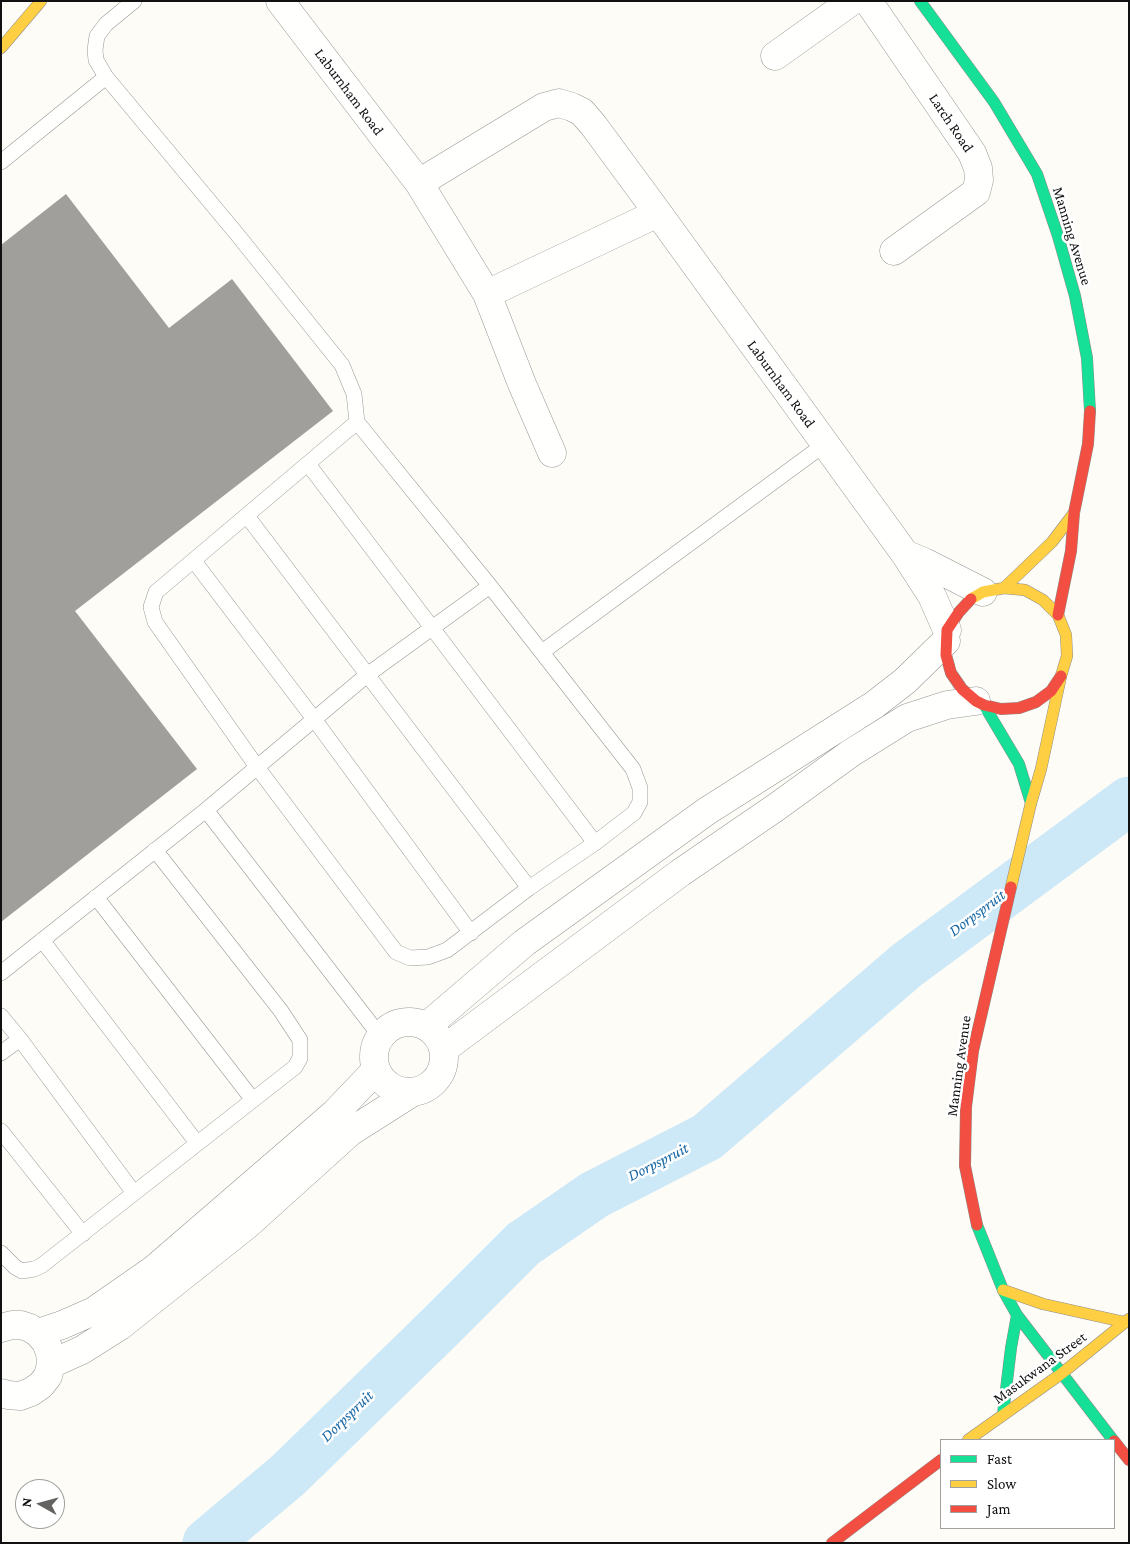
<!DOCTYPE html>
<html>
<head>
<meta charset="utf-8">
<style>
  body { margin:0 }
  #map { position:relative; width:1130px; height:1544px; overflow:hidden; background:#fdfcf7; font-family:"Crimson Pro",serif }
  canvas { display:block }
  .frame { position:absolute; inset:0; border:2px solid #111; pointer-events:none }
  .legend { position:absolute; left:940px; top:1439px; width:175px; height:90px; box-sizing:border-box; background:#fff; border:1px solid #a0a0a0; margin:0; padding:6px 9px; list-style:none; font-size:15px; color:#111 }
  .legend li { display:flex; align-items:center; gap:10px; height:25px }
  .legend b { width:25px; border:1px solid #a0a0a0 }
  .north { position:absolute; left:15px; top:1479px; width:50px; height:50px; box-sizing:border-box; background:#fff; border:1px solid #a0a0a0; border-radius:50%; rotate:277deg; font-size:14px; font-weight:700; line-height:20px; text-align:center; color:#111 }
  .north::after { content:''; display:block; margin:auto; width:18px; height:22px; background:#646362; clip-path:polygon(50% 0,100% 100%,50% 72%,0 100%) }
</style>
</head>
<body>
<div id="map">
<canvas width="1130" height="1544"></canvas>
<div class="frame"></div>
<ul class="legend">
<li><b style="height:6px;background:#16e098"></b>Fast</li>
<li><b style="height:6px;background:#ffcf43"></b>Slow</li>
<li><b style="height:6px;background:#f24e42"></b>Jam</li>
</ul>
<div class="north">N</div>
</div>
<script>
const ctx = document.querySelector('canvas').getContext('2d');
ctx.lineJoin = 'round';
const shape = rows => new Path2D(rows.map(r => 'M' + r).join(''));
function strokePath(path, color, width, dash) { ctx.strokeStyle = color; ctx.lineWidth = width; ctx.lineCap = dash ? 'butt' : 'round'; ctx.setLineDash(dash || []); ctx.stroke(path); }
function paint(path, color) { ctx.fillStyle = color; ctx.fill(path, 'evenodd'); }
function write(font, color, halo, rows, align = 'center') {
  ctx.font = font + ' "Crimson Pro",serif'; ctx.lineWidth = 5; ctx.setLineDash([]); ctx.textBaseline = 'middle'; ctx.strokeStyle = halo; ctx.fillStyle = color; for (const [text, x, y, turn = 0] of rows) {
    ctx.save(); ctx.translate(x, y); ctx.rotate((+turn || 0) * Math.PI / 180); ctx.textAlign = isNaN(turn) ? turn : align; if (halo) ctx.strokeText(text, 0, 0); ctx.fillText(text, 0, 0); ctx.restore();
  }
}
const river = shape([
  [207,1543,288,1475,440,1327,523,1244,594,1195,707,1137,907,965,1129,801]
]);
const building = shape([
  [66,194,169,328,232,279,333,411,75,611,197,769,1,922,1,245]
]);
const lane = shape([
  [134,1,106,24,97,36,95,50,96,60,106,77,236,233,342,365,354,394,357,422,156,592,151,607,155,622,257,767,396,952,410,958,428,957,447,950,529,888,595,843,634,813,640,802,640,788,633,769,490,586,357,422],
  [1,162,106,77],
  [308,464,595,843],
  [247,516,529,888],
  [194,561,314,719,471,933],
  [542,652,825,444],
  [206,810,380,1036],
  [96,897,253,1100],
  [42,940,197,1143],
  [1,973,206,810,367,675,490,586],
  [1,1016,20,1039,134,1193],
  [1,1053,20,1039],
  [1,1131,83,1234],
  [1,1253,15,1267,22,1271,34,1269,41,1266,295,1067,300,1058,300,1040,281,1011,155,850]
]);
const street = shape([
  [280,1,419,183,487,294,522,384,552,453],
  [868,1,972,153,978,168,979,180,976,192,894,251],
  [775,56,852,1],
  [419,183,544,107,559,103,572,107,582,112,594,126,658,213,905,554,932,596,947,630],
  [487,294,658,213],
  [905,554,924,562,983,592],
  '374 1057a35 35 0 1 1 70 0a35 35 0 1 1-70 0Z',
  [427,1026,524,943,707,811,874,705,905,681,946,641],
  [444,1049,680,873,775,808,851,753,907,718,947,705,976,701],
  [1,1328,12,1325,21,1325,30,1328,38,1333,46,1342,50,1353,51,1364,48,1376,41,1385,31,1392,20,1396,8,1395,1,1393],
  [38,1333,62,1325,94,1311,153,1270,335,1113,376,1070],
  [51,1364,82,1350,120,1326,247,1225,350,1132,413,1092]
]);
const fast = shape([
  [920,1,994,102,1037,174,1058,236,1075,296,1087,358,1090,411],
  [984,705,1019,764,1031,803],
  [977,1225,1003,1290,1017,1315,1113,1440],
  [1003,1414,1011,1348,1017,1315]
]);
const slow = shape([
  [1,48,41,1],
  [1004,588,1052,542,1074,513],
  [971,599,983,592,1004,588,1025,590,1043,600,1058,615,1066,635,1067,656,1061,676,1041,769,1031,803,1011,887],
  [1003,1290,1043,1304,1124,1322],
  [968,1440,1061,1374,1129,1319]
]);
const jam = shape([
  [971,599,959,612,947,630,946,655,951,673,962,689,976,701,984,705,1001,709,1019,708,1036,702,1051,691,1061,676],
  [1058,615,1071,551,1074,513,1088,444,1090,411],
  [977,1225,965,1166,966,1107,973,1051,1011,887],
  [1114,1441,1129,1460],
  [832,1543,941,1460]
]);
const streetNames = [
  ["Laburnham Road",349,92,53],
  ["Larch Road",951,123,56],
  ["Manning Avenue",1072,236,73],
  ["Laburnham Road",781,384,54],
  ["Manning Avenue",959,1066,-82],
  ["Masukwana Street",1040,1368,-36]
];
const waterNames = [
  ["Dorpspruit",977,913,-37],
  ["Dorpspruit",658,1162,-27],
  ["Dorpspruit",347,1416,-44]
];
strokePath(river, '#cde8f7', 49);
paint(building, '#a19f9c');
strokePath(lane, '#979795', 16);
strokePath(street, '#979795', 29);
strokePath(fast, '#8e8d8b', 12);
strokePath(slow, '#8e8d8b', 12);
strokePath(jam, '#8e8d8b', 12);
strokePath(lane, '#fffffe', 15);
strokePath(street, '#fffffe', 28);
strokePath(fast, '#16e098', 11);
strokePath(slow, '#ffcf43', 11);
strokePath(jam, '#f24e42', 11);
write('15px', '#111', '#fff', streetNames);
write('italic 16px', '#1768a6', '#fff', waterNames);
</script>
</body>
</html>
